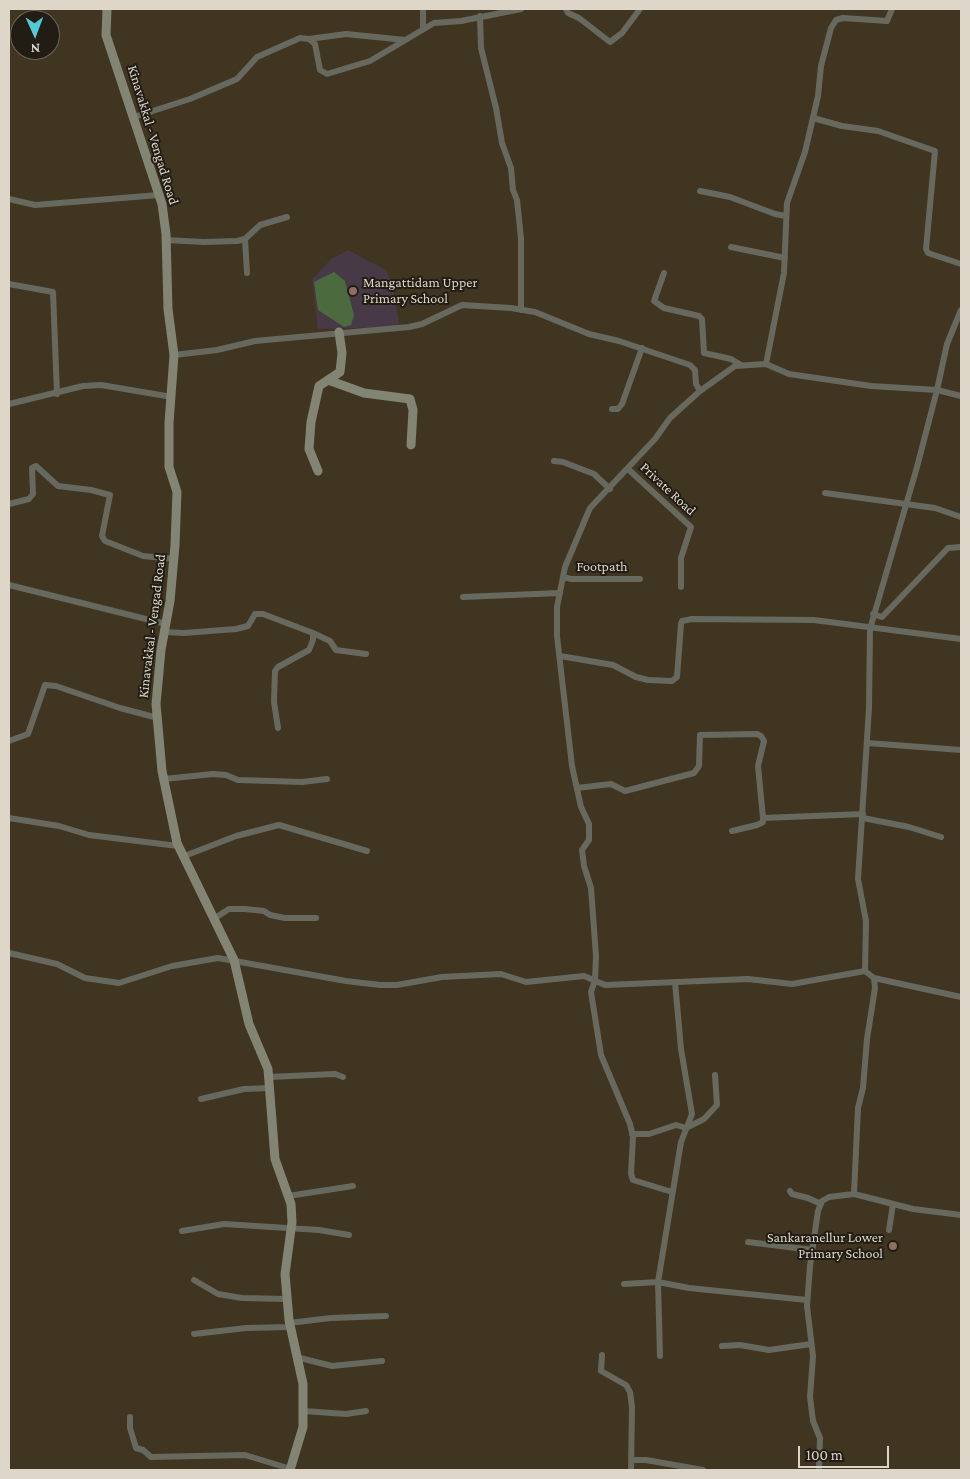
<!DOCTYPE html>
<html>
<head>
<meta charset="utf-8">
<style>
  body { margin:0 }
  #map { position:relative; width:970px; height:1479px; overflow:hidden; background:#403520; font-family:"Crimson Pro",serif }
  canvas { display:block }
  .frame { position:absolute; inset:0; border:10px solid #ddd6c9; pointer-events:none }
  .north { position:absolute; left:10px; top:10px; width:50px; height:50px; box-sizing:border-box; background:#221d14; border:1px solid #6d675c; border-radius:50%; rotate:178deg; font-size:14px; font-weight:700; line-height:20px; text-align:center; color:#ddd6c9 }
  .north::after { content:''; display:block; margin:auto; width:18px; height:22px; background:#52cbd7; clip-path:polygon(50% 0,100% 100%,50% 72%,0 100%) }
  .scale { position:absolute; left:798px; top:1446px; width:91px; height:22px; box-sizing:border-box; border:2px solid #ddd6c9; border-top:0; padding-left:6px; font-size:15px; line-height:18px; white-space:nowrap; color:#ddd6c9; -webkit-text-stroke:4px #221d14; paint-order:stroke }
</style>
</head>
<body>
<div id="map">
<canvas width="970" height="1479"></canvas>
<div class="frame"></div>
<div class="north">N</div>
<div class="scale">100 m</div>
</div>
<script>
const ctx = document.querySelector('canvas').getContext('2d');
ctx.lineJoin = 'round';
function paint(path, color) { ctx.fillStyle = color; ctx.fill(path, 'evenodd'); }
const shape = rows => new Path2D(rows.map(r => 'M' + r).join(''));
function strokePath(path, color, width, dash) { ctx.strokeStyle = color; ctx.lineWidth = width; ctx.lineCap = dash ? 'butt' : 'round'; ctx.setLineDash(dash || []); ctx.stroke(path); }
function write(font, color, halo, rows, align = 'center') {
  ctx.font = font + ' "Crimson Pro",serif'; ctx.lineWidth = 4; ctx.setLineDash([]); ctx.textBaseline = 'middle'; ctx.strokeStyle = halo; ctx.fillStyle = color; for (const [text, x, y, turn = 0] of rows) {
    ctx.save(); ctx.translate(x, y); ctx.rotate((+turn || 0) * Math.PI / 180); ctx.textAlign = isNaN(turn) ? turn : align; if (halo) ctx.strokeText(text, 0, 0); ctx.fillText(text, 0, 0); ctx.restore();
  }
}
const education = shape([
  [348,250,384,269,392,281,399,324,396,327,318,329,312,279,331,259]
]);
const green = shape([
  [334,272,345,281,354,315,351,325,344,327,318,310,314,282]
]);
const street = shape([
  [566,9,568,13,579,18,610,42,622,33,640,9],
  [480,16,481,48,496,108,502,143,511,168,513,190,517,200,521,238,521,310],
  [423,29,423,9],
  [309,39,346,34,405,40],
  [134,117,190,99,237,79,257,57,300,38,309,39,315,44,320,70,327,74,370,61,434,23,461,21,521,9],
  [813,118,842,126,878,131,935,151,926,249,928,253,961,264],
  [700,191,730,197,775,214,786,216],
  [9,199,35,205,159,195],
  [245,239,247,273],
  [166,240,204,242,237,241,245,239,260,225,287,217],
  [731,247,785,258],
  [664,273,654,301,664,308,699,316,702,319,704,353,731,359,741,365],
  [9,284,53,292,57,394],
  [174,355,217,350,255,341,409,327,422,324,462,305,511,308,535,312,589,334,619,341,690,365,695,370,696,384,700,391],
  [766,364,784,273,787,203,805,152,818,96,821,66,831,28,836,20,843,18,887,21,892,9],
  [9,404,83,386,101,385,172,397],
  [612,409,618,409,622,404,642,348],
  [554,461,563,462,594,474,610,489],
  [628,469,691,527,681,558,681,587],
  [825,493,935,508,961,517],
  [9,504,29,499,33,494,32,468,36,466,58,486,91,490,110,495,102,536,105,541,143,556,174,559],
  [563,577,571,579,640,579],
  [9,585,166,624],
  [463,597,560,593],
  [873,614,882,617,948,548,961,547],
  [164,632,184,633,236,629,248,626,255,614,263,614,313,633,313,640,309,650,278,667,275,671,274,702,278,728],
  [313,633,330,641,336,650,366,654],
  [560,656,613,665,636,677,648,680,672,681,677,677,681,624,682,621,692,619,814,620,961,639],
  [9,741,28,734,45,685,56,686,120,708,158,718],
  [867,743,961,750],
  [164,779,213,774,226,775,238,780,302,782,327,779],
  [577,788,611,784,625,791,694,773,699,766,700,735,757,734,761,736,764,741,758,766,763,818],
  [9,818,59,826,89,835,178,846],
  [863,818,909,827,941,837],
  [732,831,757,825,763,822,763,818,863,814],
  [182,857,236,836,279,825,367,851],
  [215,918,229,909,245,909,264,911,270,915,285,918,316,918],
  [9,953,57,964,85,978,119,983,172,966,218,958,346,981,380,985,397,985,442,977,501,974,526,982,584,976,605,985,748,979,792,984,865,971,866,921,858,879,869,708,870,629,917,467,937,390,947,344,961,310],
  [865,971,874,978,875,988,867,1039,863,1088,858,1108,854,1194,913,1209,961,1215],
  [874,978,961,997],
  [675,982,681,1049,692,1114,681,1142,658,1282,689,1288,807,1300],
  [269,1077,335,1074,343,1077],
  [201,1099,244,1089,270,1088],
  [632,1134,649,1134,676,1125,686,1128,704,1119,717,1105,715,1075],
  [790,1191,792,1194,808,1198,821,1204],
  [672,1192,633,1180,631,1174,633,1137,630,1124,601,1055,591,992,595,980,596,956,591,888,584,866,582,850,589,840,589,824,581,807,572,766,557,636,557,607,565,567,590,508,655,439,670,418,700,391,735,366,766,364,789,374,871,386,937,390,961,396],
  [288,1196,353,1186],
  [889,1230,893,1204],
  [182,1231,224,1224,319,1230,349,1235],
  [748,1242,812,1250],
  [194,1280,218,1294,242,1298,287,1299],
  [624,1284,658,1282,660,1356],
  [289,1323,331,1318,386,1316],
  [194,1334,246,1328,290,1327],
  [722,1346,740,1345,769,1350,811,1344],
  [602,1355,601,1371,626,1385,630,1392,632,1407,631,1470],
  [296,1357,332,1366,382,1361],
  [303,1411,346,1414,366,1411],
  [130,1417,130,1428,136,1448,143,1450,151,1457,245,1455,291,1469],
  [632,1460,646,1460,703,1470],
  [819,1470,820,1438,813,1421,810,1397,813,1356,807,1306,810,1266,818,1211,822,1201,829,1197,854,1194]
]);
const secondary = shape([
  [107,9,106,35,162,204,166,234,168,309,174,355,169,423,169,467,177,492,175,545,170,601,161,650,156,704,162,771,177,843,234,960,249,1024,268,1069,275,1159,291,1204,292,1222,285,1274,289,1320,303,1384,303,1427,290,1470],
  [328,380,364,393,410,399,413,410,411,445],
  [318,471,309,449,311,422,319,386,340,372,342,353,339,332]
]);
const markers = [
  [353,291,5,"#8d6e63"],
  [893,1246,5,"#8d6e63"]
];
const streetNames = [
  ["Kinavakkal - Vengad Road",153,135,73],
  ["Private Road",668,489,43],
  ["Footpath",602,567],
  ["Kinavakkal - Vengad Road",152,626,-83]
];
const poiNames = [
  ["Mangattidam Upper",363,283],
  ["Primary School",363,299],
  ["Sankaranellur Lower",883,1238,"right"],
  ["Primary School",883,1254,"right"]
];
paint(education, '#483946');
paint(green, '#4b6b3e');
strokePath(street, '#67695e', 6);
strokePath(secondary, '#828574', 9);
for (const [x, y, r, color] of markers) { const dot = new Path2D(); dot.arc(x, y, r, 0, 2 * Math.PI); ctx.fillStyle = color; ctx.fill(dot); strokePath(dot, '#221d14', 2); }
write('14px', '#ddd6c9', '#221d14', streetNames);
write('14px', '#ddd6c9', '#221d14', poiNames, 'left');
</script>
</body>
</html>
